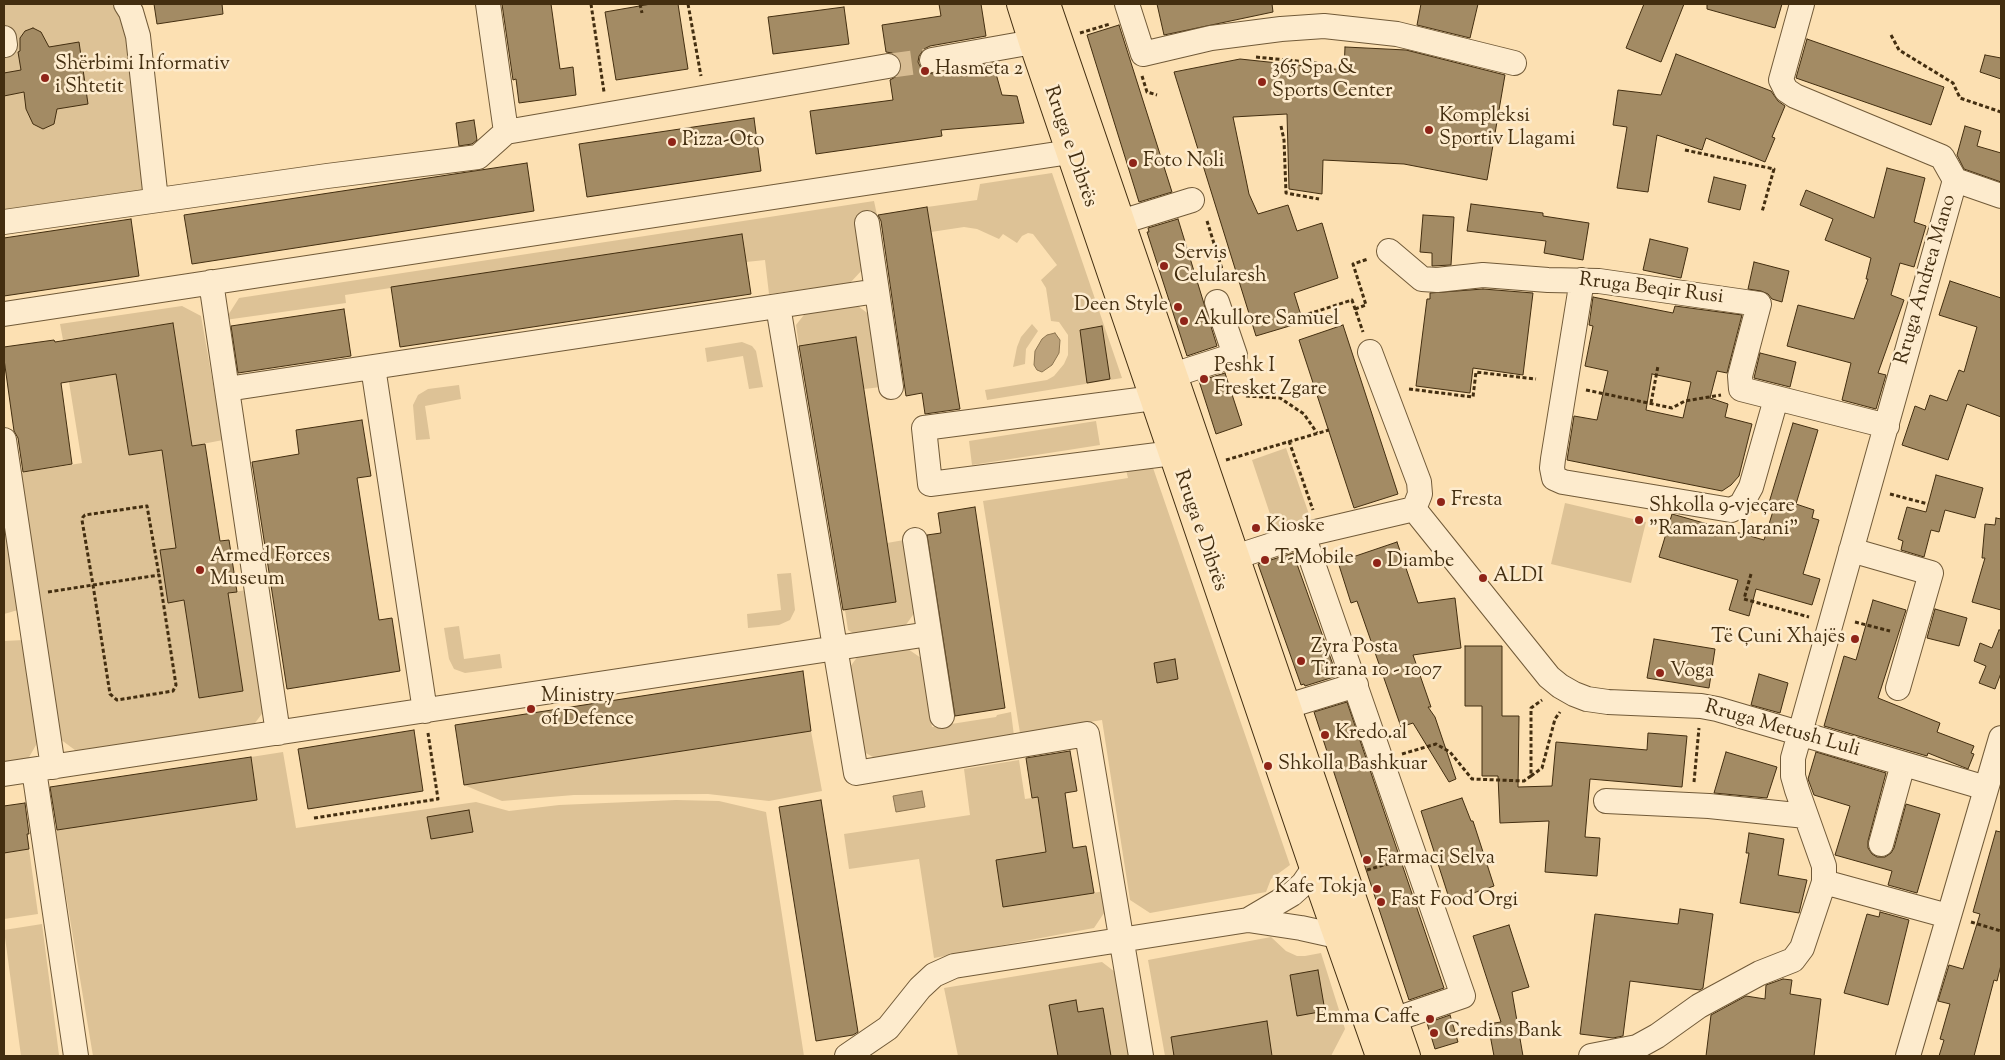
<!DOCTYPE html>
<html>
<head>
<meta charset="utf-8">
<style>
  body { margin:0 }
  #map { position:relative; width:2005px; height:1060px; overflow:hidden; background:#fce0b2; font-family:"Sorts Mill Goudy",serif }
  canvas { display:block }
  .frame { position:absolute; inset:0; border:5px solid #432e10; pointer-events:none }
</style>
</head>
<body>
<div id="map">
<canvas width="2005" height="1060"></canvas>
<div class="frame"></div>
</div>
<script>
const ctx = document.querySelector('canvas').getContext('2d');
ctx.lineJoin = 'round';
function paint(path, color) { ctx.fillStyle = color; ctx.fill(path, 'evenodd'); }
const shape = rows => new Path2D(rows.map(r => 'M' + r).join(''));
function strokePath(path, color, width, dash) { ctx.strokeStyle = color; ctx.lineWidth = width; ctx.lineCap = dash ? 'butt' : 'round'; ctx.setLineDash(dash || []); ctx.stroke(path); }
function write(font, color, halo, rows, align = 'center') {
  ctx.font = font + ' "Sorts Mill Goudy",serif'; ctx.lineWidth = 5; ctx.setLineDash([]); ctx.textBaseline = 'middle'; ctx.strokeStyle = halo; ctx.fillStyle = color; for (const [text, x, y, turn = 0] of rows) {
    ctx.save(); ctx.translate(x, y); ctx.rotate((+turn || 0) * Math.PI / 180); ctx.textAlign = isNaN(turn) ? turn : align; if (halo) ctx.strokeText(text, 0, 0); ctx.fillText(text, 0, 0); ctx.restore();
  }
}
const green = shape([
  [4,4,127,4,149,190,4,209],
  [1052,173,1122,378,987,400,985,390,1047,380,1054,376,1064,364,1068,355,1068,335,1059,322,1051,321,1046,288,1041,280,1057,265,1033,234,1028,233,1022,236,1017,243,1003,234,999,239,977,229,964,227,931,232,927,207,977,200,980,184],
  [874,201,877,215,856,219,863,269,850,283,769,294,765,260,746,262,742,234,345,295,346,303,225,320,239,298],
  [854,303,870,315,881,387,864,389,856,337,799,346,796,325,807,311],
  [182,306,201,316,223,440,192,446,173,323,63,340,60,324],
  [1032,324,1038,331,1026,349,1025,364,1013,367,1017,347,1021,337],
  [742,342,752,346,756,351,763,387,749,389,743,356,707,362,705,348],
  [116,374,129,455,162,450,176,548,160,551,168,602,184,600,200,698,243,691,228,593,246,590,264,711,252,727,79,753,60,739,20,473,82,463,69,382],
  [459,385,461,399,425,406,430,439,416,440,413,405,418,395,428,389],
  [1096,421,1100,445,972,465,969,441],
  [1286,448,1310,517,1275,529,1252,460],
  [1152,465,1290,865,1271,879,1266,892,1150,913,1130,900,1102,720,1020,733,983,501,1128,478,1125,466],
  [4,499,18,610,4,614],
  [1565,503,1646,522,1631,583,1551,564],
  [904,540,915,612,903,629,856,635,848,630,845,610,896,602,887,543],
  [791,573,795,610,790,620,779,625,748,628,747,614,781,610,777,574],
  [459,626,464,659,500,654,502,668,465,673,454,669,449,659,444,628],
  [24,640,37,738,36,745,28,759,4,765,4,641],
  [908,649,921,658,932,727,996,717,997,715,1011,712,1014,736,875,758,860,750,847,671,858,656],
  [811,731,822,791,769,801,708,794,574,795,502,801,464,785],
  [283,752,296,828,476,802,509,811,559,805,676,800,719,801,766,812,804,1056,93,1056,55,830,257,800,251,757],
  [1019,760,1025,799,1038,797,1046,852,1003,907,1105,891,1108,907,1094,928,934,958,919,859,849,869,844,834,970,815,964,769],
  [29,849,38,914,4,919,4,853],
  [42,924,59,1055,21,1056,4,930],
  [1271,937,1286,951,1297,956,1305,956,1321,953,1345,1029,1331,1056,1165,1056,1148,960],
  [1102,962,1119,975,1132,1056,958,1056,944,988]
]);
const water = shape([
  [1055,333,1060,340,1059,353,1052,365,1042,372,1037,370,1034,365,1035,351,1042,339,1047,335,1055,333],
  [922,791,925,807,896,812,893,796,922,791]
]);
const building = shape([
  [154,4,222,4,223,14,157,24,154,4],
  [502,4,551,4,560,69,573,67,576,95,519,103,516,79,513,80,502,4],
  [651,4,678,4,688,69,616,80,605,12,651,4],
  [939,4,981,4,986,36,930,46,924,49,919,56,918,62,921,68,927,73,934,74,993,63,1002,95,1017,96,1024,123,941,130,942,136,816,154,810,111,893,100,890,80,897,76,901,70,902,64,898,57,892,53,886,52,882,25,941,16,939,4],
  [1157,4,1272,4,1273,12,1164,35,1157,4],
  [1421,4,1478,4,1470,38,1417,25,1421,4],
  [1644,4,1684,4,1661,62,1626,48,1644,4],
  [1707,4,1782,4,1775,28,1707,9,1707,4],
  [844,7,849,44,773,54,768,17,844,7],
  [1119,25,1172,192,1139,202,1087,35,1119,25],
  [33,28,41,32,49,47,79,42,88,104,57,109,54,124,43,129,33,124,26,109,24,92,4,96,4,73,21,70,18,52,20,51,20,38,25,31,33,28],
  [1807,39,1944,87,1931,125,1796,78,1807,39],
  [1345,47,1406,50,1505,75,1487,180,1404,164,1323,160,1322,194,1289,189,1287,114,1233,117,1249,194,1258,214,1288,205,1297,231,1322,223,1338,278,1294,293,1303,322,1256,336,1174,72,1240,59,1344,70,1345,47],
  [1676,54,1771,91,1778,101,1785,106,1772,137,1775,138,1765,162,1706,138,1702,150,1657,135,1648,192,1617,188,1627,127,1613,125,1618,90,1661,95,1676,54],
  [1985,55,2001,58,2001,79,1980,72,1985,55],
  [754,118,761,171,587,197,579,144,754,118],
  [474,120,477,140,472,144,459,146,456,123,474,120],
  [1965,126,1981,131,1977,146,2001,153,2001,182,1964,169,1957,155,1965,126],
  [527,163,534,211,192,264,184,215,527,163],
  [1887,168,1925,178,1914,222,1926,226,1914,267,1900,263,1891,295,1904,300,1878,373,1886,375,1876,409,1842,400,1851,363,1787,346,1798,305,1854,319,1868,279,1866,279,1871,258,1825,240,1833,219,1800,205,1806,190,1874,218,1887,168],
  [1714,177,1746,185,1740,210,1708,202,1714,177],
  [1471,204,1543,213,1543,216,1589,223,1583,260,1544,253,1546,241,1467,231,1471,204],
  [927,207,960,409,925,414,922,393,906,396,881,221,878,215,927,207],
  [1423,215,1454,217,1451,265,1432,266,1432,253,1420,252,1423,215],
  [131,219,139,276,4,296,4,238,131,219],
  [1178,219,1217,346,1187,356,1147,232,1149,232,1148,228,1178,219],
  [742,234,751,294,400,347,391,287,742,234],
  [1650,239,1688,248,1681,278,1643,270,1650,239],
  [1754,262,1789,271,1782,302,1772,299,1768,294,1761,291,1748,289,1754,262],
  [1950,281,2001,298,2001,417,1967,404,1948,460,1902,445,1915,406,1925,410,1930,395,1947,401,1959,370,1964,372,1977,327,1939,315,1950,281],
  [1483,289,1533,293,1523,375,1473,368,1470,393,1416,386,1427,299,1430,299,1430,293,1483,289],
  [1593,297,1673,313,1675,306,1742,315,1727,373,1717,371,1710,398,1728,404,1725,417,1752,424,1739,476,1731,485,1722,491,1567,460,1574,416,1597,420,1608,371,1585,366,1593,326,1589,325,1593,297],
  [1652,374,1691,382,1683,418,1646,410,1652,374],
  [344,309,351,356,238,373,231,326,344,309],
  [173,323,192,446,205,444,220,541,229,540,237,592,228,593,243,691,199,698,184,600,168,603,160,550,176,548,162,450,129,455,116,374,61,383,72,464,23,472,18,438,14,431,4,359,4,347,54,340,55,342,173,323],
  [1343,325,1398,494,1354,508,1299,340,1343,325],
  [1102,326,1110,379,1087,383,1080,330,1102,326],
  [856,337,896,602,843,610,799,346,856,337],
  [1760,353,1796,362,1790,387,1754,378,1760,353],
  [1225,373,1242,425,1216,434,1199,381,1225,373],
  [362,420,371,476,357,478,379,620,392,618,400,671,287,689,252,462,299,454,296,430,362,420],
  [1793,423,1818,430,1796,504,1814,510,1812,518,1819,520,1803,574,1820,579,1812,605,1756,589,1749,616,1729,610,1738,580,1659,557,1672,514,1764,540,1774,508,1768,506,1793,423],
  [1936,475,1983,488,1975,518,1945,510,1939,532,1931,530,1924,557,1901,550,1903,541,1898,539,1907,507,1926,512,1936,475],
  [975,507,1005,708,955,716,927,535,941,533,938,513,975,507],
  [1996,518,2001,519,2001,610,1972,602,1985,558,1982,558,1985,524,1995,525,1996,518],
  [1397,542,1418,603,1455,598,1461,648,1413,655,1431,707,1428,707,1435,717,1456,779,1449,782,1413,723,1401,727,1357,601,1351,603,1338,562,1397,542],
  [1293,553,1337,676,1305,686,1304,684,1301,685,1258,564,1293,553],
  [1873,600,1906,610,1878,698,1940,723,1937,732,1974,746,1971,753,1974,754,1968,769,1928,753,1927,756,1824,726,1844,656,1856,660,1873,600],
  [1935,609,1967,618,1959,646,1927,638,1935,609],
  [1999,630,2001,630,2001,673,1995,689,1979,683,1986,666,1974,661,1980,643,1992,648,1999,630],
  [1654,639,1715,649,1709,688,1647,678,1654,639],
  [1465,646,1502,646,1502,716,1519,716,1518,787,1552,786,1556,742,1647,750,1648,733,1687,736,1682,787,1590,779,1585,837,1600,838,1597,876,1545,872,1549,821,1500,823,1498,776,1482,776,1482,706,1465,706,1465,646],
  [1175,659,1178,679,1157,683,1154,663,1175,659],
  [803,671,811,731,464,785,455,725,803,671],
  [1759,674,1788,683,1780,713,1751,705,1759,674],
  [1347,702,1444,988,1409,1000,1314,712,1347,702],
  [414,730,423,791,308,809,298,749,414,730],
  [1070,751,1077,791,1065,793,1073,848,1086,846,1094,893,1003,907,996,860,1046,852,1038,797,1032,798,1026,758,1070,751],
  [1726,752,1777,767,1767,798,1714,793,1726,752],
  [1816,752,1886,773,1868,841,1868,848,1872,854,1877,857,1885,857,1891,853,1894,848,1906,804,1940,814,1917,893,1888,885,1892,871,1835,855,1850,806,1814,795,1808,779,1816,752],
  [251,757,257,800,57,830,50,787,251,757],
  [1462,798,1471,821,1473,821,1494,886,1450,901,1421,811,1462,798],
  [821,800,858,1032,853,1035,816,1041,779,807,821,800],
  [25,803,29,834,27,834,29,849,4,853,4,806,25,803],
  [469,810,473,832,431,839,427,817,469,810],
  [1996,831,2001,832,2001,965,1997,981,1994,980,1974,1056,1939,1056,1944,1040,1940,1039,1950,1004,1938,1001,1949,965,1963,969,1980,914,1973,912,1996,831],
  [1749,833,1784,839,1778,875,1807,880,1799,913,1740,903,1749,853,1746,853,1749,833],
  [1680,909,1713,914,1703,988,1700,990,1630,981,1623,1036,1613,1038,1580,1034,1595,914,1678,924,1680,909],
  [1880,912,1909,920,1888,1005,1844,993,1867,914,1879,917,1880,912],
  [1509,925,1529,987,1512,992,1523,1056,1494,1056,1488,1024,1501,1022,1473,936,1509,925],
  [1318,970,1325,1011,1297,1016,1290,975,1318,970],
  [1783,979,1792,980,1790,994,1821,999,1814,1056,1706,1056,1711,1015,1746,996,1765,999,1766,985,1783,979],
  [1076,1000,1078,1012,1103,1008,1111,1056,1058,1056,1049,1005,1076,1000],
  [1450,1015,1458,1042,1435,1049,1427,1023,1450,1015],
  [1267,1021,1272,1056,1174,1056,1171,1037,1267,1021]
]);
const minorTunnel = shape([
  [888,66,932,60]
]);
const path = shape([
  [591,4,604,92],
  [640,4,642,13],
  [688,4,701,76],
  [1080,33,1110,24],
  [1891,35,1899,50,1953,83,1960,98,2001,112],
  [1256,57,1317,63],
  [1142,76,1147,92,1157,95],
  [1281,126,1284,140,1286,193,1319,199],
  [1685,150,1774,169,1762,212],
  [1207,221,1226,282],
  [1355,309,1366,305,1353,264,1368,259],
  [1302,316,1352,300,1363,332],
  [1409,389,1473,397,1476,372,1536,379],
  [1586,390,1672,408,1685,401,1721,395],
  [1246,396,1280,398,1304,414,1317,433],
  [1651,403,1658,366],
  [1289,441,1313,510],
  [1226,460,1329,430],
  [1890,494,1928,504],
  [1751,574,1744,599,1809,617],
  [48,592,93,585,159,575,176,685,173,691,117,700,110,694,93,585,82,520,83,517,85,515,147,506,159,575],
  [1855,622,1890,631],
  [1402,754,1436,744,1450,752,1472,779,1524,781,1531,776,1531,708,1542,700],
  [1531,776,1542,768,1555,719,1560,712],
  [1694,782,1699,728],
  [314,818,438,799,428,733],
  [1367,870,1394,862],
  [1971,922,2001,931]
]);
const minor = shape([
  [126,4,131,12,138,36,156,200],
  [488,4,506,132,888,66],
  [1127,4,1143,54,1211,38,1281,29,1324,26,1397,34,1514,63],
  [4,38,5,45],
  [932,60,1033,42],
  [1955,180,2001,196],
  [4,222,327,176,478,157,506,132],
  [1121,222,1192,200],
  [867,223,891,387],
  [1389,251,1422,279,1437,280,1483,275,1548,280,1599,281,1759,304,1740,376,1741,389,1887,426],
  [1582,280,1553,459,1552,468,1554,478,1563,482,1731,510,1741,505,1751,487,1776,399],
  [211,282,278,733],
  [778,306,856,773,1087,734,1141,1056],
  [4,314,1070,152],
  [1370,352,1419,482,1420,494,1414,509],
  [373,367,425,711],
  [1173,375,1235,355,1217,302],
  [227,389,877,291],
  [1154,398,924,428,930,484,1173,453],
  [4,440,53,767],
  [1303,535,1463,996,1393,1020],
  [915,540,942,716],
  [1851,550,1931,573,1898,688],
  [1235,557,1303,535,1414,509,1549,677,1560,686,1574,694,1587,699,1608,702,1701,706,1717,709,1986,788],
  [1288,706,1356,685],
  [34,770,76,1056],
  [4,774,929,634],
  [1606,801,1709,806,1806,816],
  [1881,844,1903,764],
  [1824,882,1948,916],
  [1248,920,1292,894,1303,884,1314,868],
  [847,1056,888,1028,920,988,934,975,954,966,1248,920,1301,928,1337,936],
  [1591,1056,1637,1047,1657,1036,1699,1006,1760,973,1793,960,1802,948,1824,882,1824,866,1797,790,1793,776,1793,758,1955,180,1942,157,1795,96,1786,90,1781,80,1802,4],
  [1908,1056,2001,738]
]);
const major = shape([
  [1021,4,1033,42,1314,868,1380,1056],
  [1046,4,1406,1056]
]);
const markers = [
  [925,71,5,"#8f2418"],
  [45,78,5,"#8f2418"],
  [1262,82,5,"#8f2418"],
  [1429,130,5,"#8f2418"],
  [672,142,5,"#8f2418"],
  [1133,163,5,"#8f2418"],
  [1164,266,5,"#8f2418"],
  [1178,307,5,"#8f2418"],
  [1184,321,5,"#8f2418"],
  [1204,379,5,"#8f2418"],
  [1441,502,5,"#8f2418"],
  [1639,520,5,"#8f2418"],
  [1256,528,5,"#8f2418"],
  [1265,560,5,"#8f2418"],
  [1377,563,5,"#8f2418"],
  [200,570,5,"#8f2418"],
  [1483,578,5,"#8f2418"],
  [1855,639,5,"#8f2418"],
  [1301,661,5,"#8f2418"],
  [1660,673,5,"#8f2418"],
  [531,709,5,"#8f2418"],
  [1325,735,5,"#8f2418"],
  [1268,766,5,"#8f2418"],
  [1367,860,5,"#8f2418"],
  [1377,889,5,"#8f2418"],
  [1381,902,5,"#8f2418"],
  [1430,1019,5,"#8f2418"],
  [1434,1033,5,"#8f2418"]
];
const poiNames = [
  ["Shërbimi Informativ",55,66],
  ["i Shtetit",55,89],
  ["365 Spa &",1272,70],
  ["Sports Center",1272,93],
  ["Hasmeta 2",935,71],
  ["Kompleksi",1439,118],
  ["Sportiv Llagami",1439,141],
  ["Pizza-Oto",682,142],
  ["Foto Noli",1143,163],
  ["Servis",1174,255],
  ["Celularesh",1174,278],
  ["Deen Style",1168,307,"right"],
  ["Akullore Samuel",1194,321],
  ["Peshk I",1214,368],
  ["Fresket Zgare",1214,391],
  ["Fresta",1451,502],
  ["Shkolla 9-vjeçare",1649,508],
  ["\"Ramazan Jarani\"",1649,531],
  ["Kioske",1266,528],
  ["Armed Forces",210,558],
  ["Museum",210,581],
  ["T-Mobile",1275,560],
  ["Diambe",1387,563],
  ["ALDI",1493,578],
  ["Të Çuni Xhajës",1845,639,"right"],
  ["Zyra Posta",1311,649],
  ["Tirana 10 - 1007",1311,672],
  ["Voga",1670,673],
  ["Ministry",541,698],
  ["of Defence",541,721],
  ["Kredo.al",1335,735],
  ["Shkolla Bashkuar",1278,766],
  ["Farmaci Selva",1377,860],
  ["Kafe Tokja",1367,889,"right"],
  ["Fast Food Orgi",1391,902],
  ["Emma Caffe",1420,1019,"right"],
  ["Credins Bank",1444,1033]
];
const streetNames = [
  ["Rruga e Dibrës",1069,147,71],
  ["Rruga Andrea Mano",1927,280,-74],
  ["Rruga Beqir Rusi",1651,290,7],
  ["Rruga e Dibrës",1199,531,71],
  ["Rruga Metush Luli",1782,730,16]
];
paint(green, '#ddc296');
paint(water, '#bda37b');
strokePath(water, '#8c7450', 1);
paint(building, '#a38b64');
strokePath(building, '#432e10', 1);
strokePath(minorTunnel, '#d7bc92', 24, [24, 12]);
strokePath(minor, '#715a38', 26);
strokePath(major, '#432e10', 30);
strokePath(path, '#432e10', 3, [4, 2.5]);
strokePath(minor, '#fdebcd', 24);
strokePath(major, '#fce0b2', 28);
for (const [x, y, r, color] of markers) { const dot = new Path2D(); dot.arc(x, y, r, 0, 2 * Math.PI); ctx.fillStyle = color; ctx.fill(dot); strokePath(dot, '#fdebcd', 2); }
write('20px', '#432e10', '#fdebcd', poiNames, 'left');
write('20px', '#432e10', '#fdebcd', streetNames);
</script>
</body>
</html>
